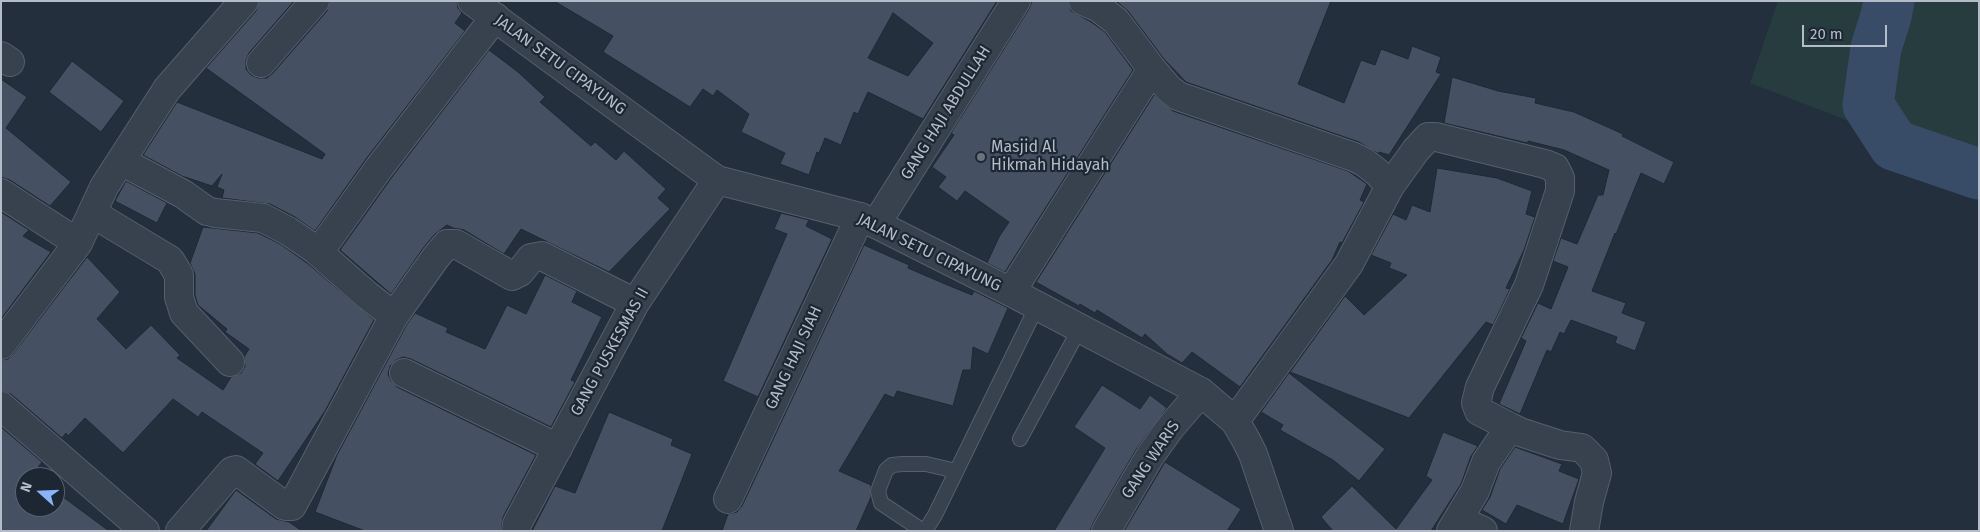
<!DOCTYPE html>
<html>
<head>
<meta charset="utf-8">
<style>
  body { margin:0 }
  #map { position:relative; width:1980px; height:532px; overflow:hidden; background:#242f3e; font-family:"Fira Sans",sans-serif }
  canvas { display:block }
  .frame { position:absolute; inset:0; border:2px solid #b4bcc9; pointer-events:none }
  .north { position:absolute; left:15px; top:467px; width:50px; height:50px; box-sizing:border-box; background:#1d2633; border:1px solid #59626f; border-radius:50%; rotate:290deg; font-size:14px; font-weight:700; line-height:20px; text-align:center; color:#b4bcc9 }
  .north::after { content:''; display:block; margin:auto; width:18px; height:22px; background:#8ab4f8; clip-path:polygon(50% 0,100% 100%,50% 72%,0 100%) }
  .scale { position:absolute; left:1802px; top:25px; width:85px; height:22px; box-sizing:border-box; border:2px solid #b4bcc9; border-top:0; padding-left:6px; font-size:15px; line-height:18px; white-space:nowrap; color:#b4bcc9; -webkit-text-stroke:4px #1d2633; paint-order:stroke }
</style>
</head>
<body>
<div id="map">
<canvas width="1980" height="532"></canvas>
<div class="frame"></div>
<div class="north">N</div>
<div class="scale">20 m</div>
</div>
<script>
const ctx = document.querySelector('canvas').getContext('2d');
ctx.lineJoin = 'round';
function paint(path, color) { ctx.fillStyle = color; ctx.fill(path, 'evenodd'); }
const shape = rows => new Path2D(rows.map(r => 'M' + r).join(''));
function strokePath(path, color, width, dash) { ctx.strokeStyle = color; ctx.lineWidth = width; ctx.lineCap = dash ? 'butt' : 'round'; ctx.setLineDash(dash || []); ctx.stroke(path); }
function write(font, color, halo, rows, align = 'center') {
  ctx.font = font + ' "Fira Sans",sans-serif'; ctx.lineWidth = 4.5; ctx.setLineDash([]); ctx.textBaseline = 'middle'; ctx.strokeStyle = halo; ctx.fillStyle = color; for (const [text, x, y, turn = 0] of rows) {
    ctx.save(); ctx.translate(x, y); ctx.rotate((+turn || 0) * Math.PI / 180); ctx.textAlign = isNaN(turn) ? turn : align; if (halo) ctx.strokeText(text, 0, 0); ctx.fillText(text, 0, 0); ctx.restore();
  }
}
const green = shape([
  [1778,1,1979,1,1979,171,1750,83]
]);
const river = shape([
  [1889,1,1886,16,1876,48,1868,105,1894,145,1979,174]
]);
const building = shape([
  [259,1,294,1,249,53,246,60,246,69,251,75,258,78,267,78,273,73,327,11,330,1,457,1,458,8,462,13,455,23,465,31,366,159,315,231,295,217,270,204,222,198,224,190,217,187,222,174,212,186,182,176,143,155,177,102,322,159,325,154,206,68,256,11,259,1],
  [554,1,997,1,923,119,868,92,858,114,854,112,841,145,825,138,819,153,817,152,809,175,780,164,785,153,741,132,749,114,717,90,713,96,703,89,690,107,603,52,613,36,554,1],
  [893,13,933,43,908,76,868,58,893,13],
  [1032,1,1068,1,1071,11,1091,22,1105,32,1133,70,1005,272,987,263,999,237,1009,222,965,191,957,201,938,187,946,177,932,167,954,135,951,133,1029,9,1032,1],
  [1116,1,1331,1,1298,84,1344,103,1361,60,1375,65,1381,49,1408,59,1412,46,1441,57,1436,72,1441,74,1389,155,1379,152,1379,154,1359,142,1186,82,1164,59,1128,11,1116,1],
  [489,50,518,72,545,97,540,102,591,146,595,142,616,160,624,151,666,189,658,198,670,209,609,272,521,229,504,254,464,230,453,228,447,225,435,234,424,247,391,294,340,250,392,177,489,50],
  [72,61,124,101,101,132,49,92,72,61],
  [1452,77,1498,91,1536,98,1535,103,1574,112,1623,134,1622,136,1674,162,1664,184,1641,173,1616,234,1615,233,1592,291,1626,303,1622,313,1646,322,1635,351,1615,343,1617,337,1571,320,1564,334,1560,332,1551,352,1547,350,1520,414,1499,404,1526,341,1521,338,1538,303,1551,309,1568,267,1553,261,1561,238,1577,244,1598,195,1603,195,1609,170,1564,150,1528,141,1528,143,1523,142,1444,123,1452,77],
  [1,79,27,97,6,128,71,182,50,206,10,180,1,177,1,79],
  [1154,95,1173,111,1348,171,1367,184,1360,200,1364,202,1342,243,1340,242,1332,260,1240,387,1192,352,1182,363,1167,354,1145,334,1142,338,1097,310,1095,313,1080,304,1079,306,1036,282,1154,95],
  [1437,168,1497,178,1532,191,1526,214,1535,217,1524,250,1506,288,1510,289,1493,325,1486,322,1409,418,1290,372,1345,296,1364,315,1407,275,1389,268,1391,263,1371,255,1393,214,1406,220,1412,205,1430,212,1437,168],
  [126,181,167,203,157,223,115,201,126,181],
  [1,212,29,230,23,236,51,252,1,319,1,212],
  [781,213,809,220,806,226,832,239,758,397,723,381,787,234,774,229,781,213],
  [203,227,258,233,280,244,307,263,374,320,325,411,278,481,255,464,263,453,202,412,198,417,173,399,123,453,85,418,68,436,66,433,62,438,11,394,1,391,1,360,8,359,13,354,87,257,120,292,97,319,126,349,151,325,180,355,177,358,223,390,231,377,241,373,245,366,244,357,249,349,225,332,227,329,198,305,195,295,195,274,190,263,203,227],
  [864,245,909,265,908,268,945,284,972,295,974,291,1008,308,988,354,973,347,971,370,963,370,953,406,897,391,894,398,885,394,839,471,871,485,871,497,856,531,722,531,728,514,737,512,742,506,864,245],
  [545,275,577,291,572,302,602,317,571,380,575,382,551,427,411,359,403,357,396,360,390,366,388,374,391,381,397,387,536,455,503,517,501,531,365,531,315,512,337,455,407,324,415,313,448,328,446,332,485,349,507,305,526,314,545,275],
  [1289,373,1385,449,1359,481,1333,460,1280,430,1283,425,1261,412,1289,373],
  [1102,385,1140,409,1150,395,1167,408,1137,448,1093,523,1090,531,1054,531,1105,448,1074,427,1102,385],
  [609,412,673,439,671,445,692,454,662,531,532,531,555,486,575,493,609,412],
  [1,427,42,462,32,475,35,477,25,477,25,507,55,507,55,491,109,531,1,531,1,427],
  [1443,432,1478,446,1471,456,1461,484,1431,531,1333,531,1321,517,1352,486,1396,529,1432,480,1426,476,1443,432],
  [1515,447,1562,464,1559,471,1579,479,1563,524,1517,505,1506,524,1482,510,1490,497,1500,469,1515,447],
  [1165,462,1241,509,1227,531,1124,531,1165,462],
  [236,490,276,519,289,522,302,531,206,531,236,490]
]);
const service = shape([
  [1020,439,1080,328],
  [923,531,881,503,878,491,886,470,892,465,903,464,926,464,956,471],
  [925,531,935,515,1037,306]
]);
const minor = shape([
  [1083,1,1099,8,1116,21,1152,69,1168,88,1178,96,1354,157,1364,162,1378,173,1390,186,1349,264,1235,421],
  [1,56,10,62],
  [261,63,315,1],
  [121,161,183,194,207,211,215,213,263,218,288,231,319,252,379,168,495,17],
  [1390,186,1416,150,1428,137,1436,137,1545,164,1555,168,1560,178,1560,191,1529,285,1480,387,1476,403,1479,411,1510,427],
  [1,193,78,243],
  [92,213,170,260,179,275,179,297,184,313,230,362],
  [876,224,1016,1],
  [318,252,368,296,394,316],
  [1011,292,1152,69],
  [1,345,78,243,104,187,167,89,244,1],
  [404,373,558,448],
  [1,406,145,531],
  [728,499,860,217],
  [1459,520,1483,531],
  [180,531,232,471,236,470,285,506,292,506,394,316,436,257,447,244,456,244,512,276,520,272,531,258,542,256,635,303],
  [516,531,517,524,635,303,717,180],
  [1106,531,1150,456,1170,428,1201,392],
  [1451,531,1475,491,1486,462,1510,427,1520,432,1560,445,1582,448,1594,460,1597,473,1589,502,1584,531]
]);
const tertiary = shape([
  [472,1,717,180,860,217,876,224,1011,292,1201,392,1235,421,1246,440,1253,454,1279,531]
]);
const markers = [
  [981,157,5,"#6b7280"]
];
const streetNames = [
  ["JALAN SETU CIPAYUNG",560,65,36],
  ["GANG HAJI ABDULLAH",946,113,-58],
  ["JALAN SETU CIPAYUNG",929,253,26],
  ["GANG PUSKESMAS II",610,352,-61],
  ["GANG HAJI SIAH",794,358,-65],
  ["GANG WARIS",1151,460,-56]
];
const poiNames = [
  ["Masjid Al",991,148],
  ["Hikmah Hidayah",991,166]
];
paint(green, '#263c3f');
strokePath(river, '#394c67', 51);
paint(building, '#455162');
strokePath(building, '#1f2835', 1);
strokePath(service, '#565f6c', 16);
strokePath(minor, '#565f6c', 30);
strokePath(tertiary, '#565f6c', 30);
strokePath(service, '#38414e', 14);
strokePath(minor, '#38414e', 28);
strokePath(tertiary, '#38414e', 28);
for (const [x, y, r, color] of markers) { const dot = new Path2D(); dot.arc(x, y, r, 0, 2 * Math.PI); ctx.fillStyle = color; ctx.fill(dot); strokePath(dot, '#1d2633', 2); }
write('16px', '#b4bcc9', '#1d2633', streetNames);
write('16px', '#b4bcc9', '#1d2633', poiNames, 'left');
</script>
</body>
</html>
